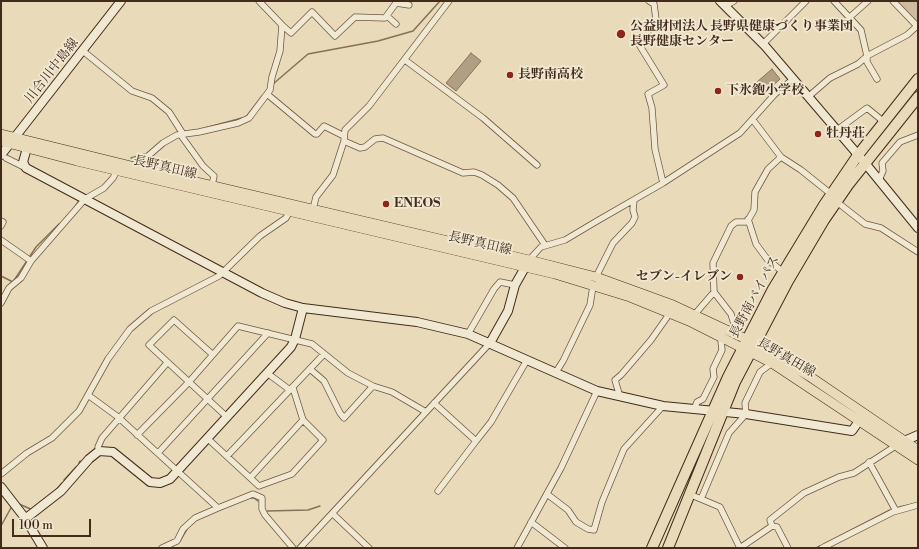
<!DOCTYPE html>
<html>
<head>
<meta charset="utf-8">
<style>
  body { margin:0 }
  #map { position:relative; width:919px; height:549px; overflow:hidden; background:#e9dbb9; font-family:"Libre Bodoni",serif }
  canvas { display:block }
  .frame { position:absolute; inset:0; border:2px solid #432b1c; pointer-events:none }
  .scale { position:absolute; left:12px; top:519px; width:79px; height:18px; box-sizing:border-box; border:2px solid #432b1c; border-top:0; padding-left:5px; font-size:12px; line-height:14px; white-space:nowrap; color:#432b1c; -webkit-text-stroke:3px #f1e8d2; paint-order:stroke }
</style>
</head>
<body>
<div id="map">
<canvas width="919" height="549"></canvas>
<div class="frame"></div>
<div class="scale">100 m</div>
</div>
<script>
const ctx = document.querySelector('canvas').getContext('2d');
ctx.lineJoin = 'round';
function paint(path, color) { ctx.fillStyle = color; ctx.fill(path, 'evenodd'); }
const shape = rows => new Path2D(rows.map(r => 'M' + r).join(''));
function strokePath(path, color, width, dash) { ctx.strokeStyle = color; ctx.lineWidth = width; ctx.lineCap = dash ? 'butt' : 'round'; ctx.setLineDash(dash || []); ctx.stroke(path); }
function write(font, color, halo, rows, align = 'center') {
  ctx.font = font + ' "Libre Bodoni","Noto Serif JP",serif'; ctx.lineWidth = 3.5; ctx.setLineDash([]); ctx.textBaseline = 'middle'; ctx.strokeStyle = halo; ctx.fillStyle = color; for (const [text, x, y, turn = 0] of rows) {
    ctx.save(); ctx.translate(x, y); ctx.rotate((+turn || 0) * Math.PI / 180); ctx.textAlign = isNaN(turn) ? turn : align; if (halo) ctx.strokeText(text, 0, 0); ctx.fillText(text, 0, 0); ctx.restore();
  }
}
const green = shape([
  [896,1,918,1,918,24]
]);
const water = shape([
  [471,53,481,61,456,91,446,83,471,53],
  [772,69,780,79,766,92,757,82,772,69]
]);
const stream = shape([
  [273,84,308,54,378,41,413,31,440,1],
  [246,117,262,96],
  [205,128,242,118],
  [131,158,138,156],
  [75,207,78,202],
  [1,276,13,282,36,247,59,224],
  [79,463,80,461],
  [64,480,76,467],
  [55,491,62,483],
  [249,498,254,498,258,501],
  [19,504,33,510],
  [899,507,918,503],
  [267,511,308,510,320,506],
  [1,526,12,506],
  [824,544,890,510],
  [170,547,180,541,187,529],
  [816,548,820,546]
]);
const street = shape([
  [649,1,654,4,657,27,654,34,640,46,664,85,648,94,652,108,655,149,663,183],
  [725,6,734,1],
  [387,16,396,24],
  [850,17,868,1],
  [282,25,291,33,312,12,335,36,355,17,385,18,396,3,409,5],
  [763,44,806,1],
  [83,51,132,91,152,98,169,112,183,134],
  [405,60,483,118,537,165],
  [877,79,867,62,867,56,907,35,917,26,893,1],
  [267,94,315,134,317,134,324,126,344,136],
  [808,97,830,78,858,64,867,56,861,30,834,1],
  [753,120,781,157,801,170,831,194],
  [837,130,867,108,884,122],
  [180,134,203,166,214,176,212,185],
  [344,141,360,148,365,147,375,139,383,138,463,173,474,172,482,175,498,185,513,198,545,245],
  [6,158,26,168],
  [134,167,138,159,148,156,163,143,177,135,199,132,238,123,249,118,270,90,272,77,280,51,282,25,259,1],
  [879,180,883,171,882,163,900,142,918,135],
  [837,202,865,224,881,228,918,252],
  [313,209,316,197,333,175,344,141,345,130,369,106,449,1],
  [748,219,756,244,767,259,783,272],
  [1,221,3,222,1,226],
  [1,240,31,261],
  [529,260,541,247,565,240,597,221,663,183,740,133,775,94,793,79],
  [596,277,613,243,632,223,635,217,633,210,634,200],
  [1,303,9,288,21,278,31,261,85,199,104,188,113,178,117,170],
  [695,314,714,292],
  [733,327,734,324,731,314,714,292,713,263,731,226,736,222,747,222,754,210,755,192,768,169,781,157],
  [468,334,494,289,500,282,515,285],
  [212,354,174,320,149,345,227,417],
  [556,372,563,361,590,305,593,286],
  [267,373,290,390],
  [373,386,392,392,426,412],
  [88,395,118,417,218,508,253,494,262,498,262,509,265,515,293,548],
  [620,397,615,380,621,375,651,340,670,313],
  [434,403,476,441,491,422,527,360],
  [694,410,697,402,703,399,714,377,713,369,722,350,721,341,722,337],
  [137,435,189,382,238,326,312,344,348,373,373,386,344,418,340,413,324,381,310,369],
  [207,438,259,486,292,474,323,440,303,420,293,388],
  [99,451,98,447,102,438,167,363],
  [158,453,268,333],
  [227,456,324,354],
  [869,462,896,511],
  [1,474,27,453,52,438,79,411,108,359,130,329,151,311,219,276,260,236,286,218,290,211],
  [251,477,303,420],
  [438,491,476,441],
  [547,494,568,510,576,522,588,529,594,530,602,502,624,449,663,406],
  [689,494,720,507,740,548],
  [701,499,729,433,746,414,745,403,760,372,772,363],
  [333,514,369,548],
  [531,522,565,548],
  [772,526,777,527,788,548],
  [162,548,177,541,183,529,195,518,218,508],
  [300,548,490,343],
  [517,548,561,468,597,391],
  [740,548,772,526,770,520,804,493,839,477,854,473,897,445],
  [822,548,893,512,918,505]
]);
const secondary = shape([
  [720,1,765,46,865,163,918,228],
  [27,148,23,162,26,168,262,293,285,303,303,308,417,322,468,334,597,391,663,406,746,414,852,431,859,421],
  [1,155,121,1],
  [490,343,508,311,515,285,528,262],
  [904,441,918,435],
  [1,487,25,518,43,548],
  [25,519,61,491,89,459,99,451,113,452,150,482,160,483,170,479,291,347,295,339,303,308]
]);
const primary = shape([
  [1,134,180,178,529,260,596,277,673,305,746,339,812,378,918,450],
  [1,141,77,161,555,274,630,297,689,321,772,363,918,460]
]);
const highway = shape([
  [652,548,728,377,773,289,824,205,858,155,918,79],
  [668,548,735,382,788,281,824,220,848,185,918,97]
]);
const markers = [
  [621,34,5,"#8f2418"],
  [510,75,4,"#8f2418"],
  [718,91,4,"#8f2418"],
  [818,134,4,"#8f2418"],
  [386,204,4,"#8f2418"],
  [740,277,4,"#8f2418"]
];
const poiNames = [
  ["公益財団法人 長野県健康づくり事業団",630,27],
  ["長野健康センター",630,42],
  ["長野南高校",518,75],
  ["下氷鉋小学校",726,91],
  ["牡丹荘",826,134],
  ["ENEOS",394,204],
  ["セブン-イレブン",732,277,"right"]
];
const streetNames = [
  ["川合川中島線",52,71,-52],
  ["長野真田線",165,168,13],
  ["長野真田線",480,244,13],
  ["長野南バイパス",755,297,-62],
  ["長野真田線",786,358,30]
];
paint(green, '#cdbd9e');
paint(water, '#b19f84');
strokePath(water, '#85715a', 1);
strokePath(stream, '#85715a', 1.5);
strokePath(street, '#6c5743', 7);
strokePath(secondary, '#432b1c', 10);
strokePath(primary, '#432b1c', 10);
strokePath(highway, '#432b1c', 12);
strokePath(street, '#f1e8d2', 5.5);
strokePath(secondary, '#f1e8d2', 8);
strokePath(primary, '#e9dbb9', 9);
strokePath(highway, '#e9dbb9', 10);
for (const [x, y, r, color] of markers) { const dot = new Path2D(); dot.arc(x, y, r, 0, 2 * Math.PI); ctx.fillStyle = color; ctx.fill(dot); strokePath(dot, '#f1e8d2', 1.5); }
write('bold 13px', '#432b1c', '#f1e8d2', poiNames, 'left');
write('13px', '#432b1c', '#f1e8d2', streetNames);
</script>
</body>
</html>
